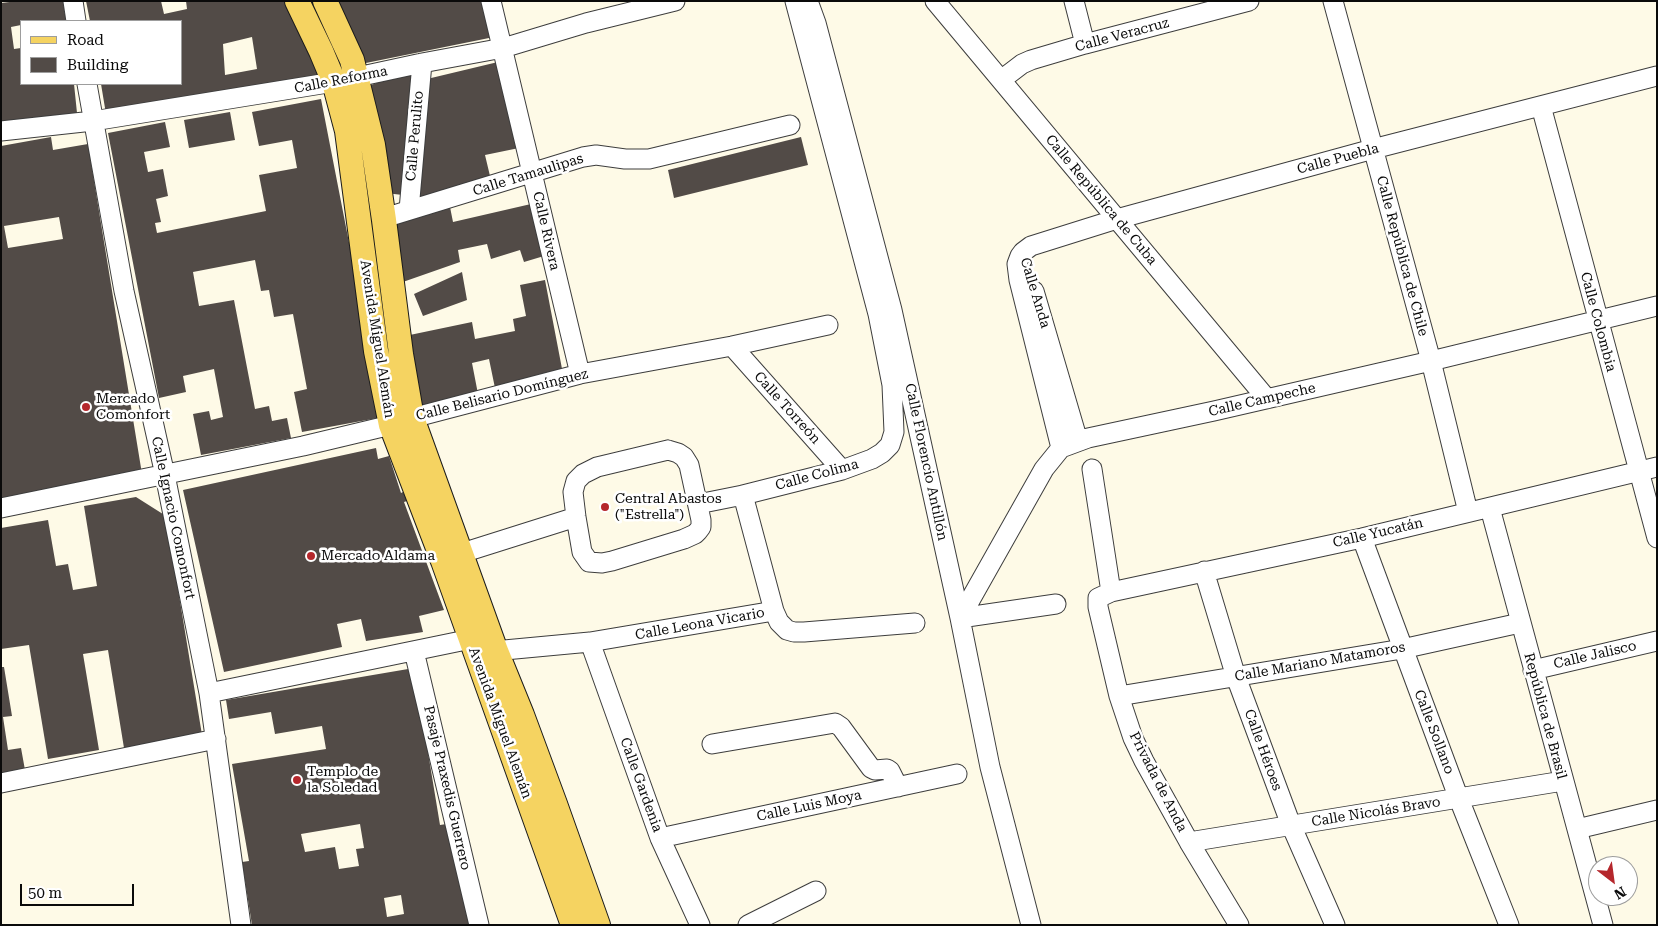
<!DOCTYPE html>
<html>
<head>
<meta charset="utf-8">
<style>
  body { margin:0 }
  #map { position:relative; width:1658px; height:926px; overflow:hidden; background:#fefae7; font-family:"Roboto Serif",serif }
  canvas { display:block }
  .frame { position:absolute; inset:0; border:2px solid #0a0a0a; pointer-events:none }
  .legend { position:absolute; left:20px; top:20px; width:162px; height:65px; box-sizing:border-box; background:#fff; border:1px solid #9d9d9d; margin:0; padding:6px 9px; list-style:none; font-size:15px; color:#0a0a0a }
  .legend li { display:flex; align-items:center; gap:10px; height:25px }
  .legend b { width:25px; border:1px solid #9d9d9d }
  .north { position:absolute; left:1588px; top:856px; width:50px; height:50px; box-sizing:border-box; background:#fff; border:1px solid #9d9d9d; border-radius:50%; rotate:150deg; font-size:14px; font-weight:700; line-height:20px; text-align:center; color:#0a0a0a }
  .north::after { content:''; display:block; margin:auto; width:18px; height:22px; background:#b5272c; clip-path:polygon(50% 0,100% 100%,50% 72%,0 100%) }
  .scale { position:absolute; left:20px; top:884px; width:114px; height:22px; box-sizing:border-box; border:2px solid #0a0a0a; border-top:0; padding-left:6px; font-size:15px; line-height:18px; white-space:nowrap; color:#0a0a0a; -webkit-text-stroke:4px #fff; paint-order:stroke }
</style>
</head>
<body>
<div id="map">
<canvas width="1658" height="926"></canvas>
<div class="frame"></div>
<ul class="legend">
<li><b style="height:6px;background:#f5d361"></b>Road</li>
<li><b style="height:14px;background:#524b47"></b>Building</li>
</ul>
<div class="north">N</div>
<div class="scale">50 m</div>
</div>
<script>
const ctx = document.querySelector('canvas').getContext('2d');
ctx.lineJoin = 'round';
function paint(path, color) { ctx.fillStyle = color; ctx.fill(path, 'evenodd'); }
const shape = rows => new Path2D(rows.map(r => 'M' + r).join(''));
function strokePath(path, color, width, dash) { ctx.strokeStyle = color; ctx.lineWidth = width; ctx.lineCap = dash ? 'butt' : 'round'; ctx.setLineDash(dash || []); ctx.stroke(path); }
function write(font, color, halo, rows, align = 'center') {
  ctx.font = font + ' "Roboto Serif",serif'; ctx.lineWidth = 5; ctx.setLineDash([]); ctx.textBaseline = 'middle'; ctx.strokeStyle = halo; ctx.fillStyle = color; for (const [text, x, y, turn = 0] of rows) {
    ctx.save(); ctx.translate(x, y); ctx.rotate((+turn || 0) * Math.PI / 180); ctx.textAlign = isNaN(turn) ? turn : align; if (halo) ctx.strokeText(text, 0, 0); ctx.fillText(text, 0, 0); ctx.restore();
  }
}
const building = shape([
  [18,1,63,1,66,21,21,21,21,25,11,27,14,49,21,48,21,84,74,84,77,113,1,122,1,3],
  [86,1,161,1,164,14,187,9,186,1,285,1,320,76,106,114,101,84,181,84,181,21,90,21],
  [252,37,257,69,225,75,223,44],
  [327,1,484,1,494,37,361,64],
  [498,62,519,148,485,155,490,176,419,201,427,79],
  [415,69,403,195,385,193,371,85],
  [321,99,383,417,302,432,294,392,307,389,293,314,274,317,269,290,261,291,255,260,193,272,199,306,234,300,255,409,269,406,272,421,287,418,291,438,201,455,193,414,209,411,211,420,223,417,214,369,183,376,186,392,159,398,108,133,165,122,170,147,144,152,148,172,163,169,168,196,156,199,161,222,155,223,157,233,266,211,259,175,297,168,292,140,259,146,252,112],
  [230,112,235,140,189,148,184,120],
  [51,137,53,150,88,144,142,474,1,498,1,146],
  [59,217,63,239,8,248,4,226],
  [801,137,808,165,674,198,668,170],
  [531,204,544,256,524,262,520,250,491,259,487,244,458,250,460,262,400,283,391,226,450,207,453,222],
  [462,272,467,300,423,316,414,294],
  [545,280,563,374,495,388,489,359,472,363,478,394,419,406,405,336,472,322,475,339,515,331,513,319,526,316,520,285],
  [376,448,378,459,389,456,401,493,403,492,407,501,404,502,444,610,419,616,423,632,366,641,361,619,337,624,342,647,224,672,183,490],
  [136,497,166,516,202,735,124,748,108,650,83,654,99,750,48,759,29,645,1,649,1,528,48,520,56,566,68,564,73,590,97,586,84,506],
  [1,667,4,667,12,716,3,717,8,750,21,748,25,770,1,774],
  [414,668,440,825,453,823,470,925,252,925,242,862,249,861,232,764,326,749,322,726,275,734,271,712,229,719,226,700],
  [360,824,364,848,356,849,359,866,339,869,335,847,305,852,301,834],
  [401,895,404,914,387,917,384,898]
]);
const minor = shape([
  [73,1,76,21],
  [491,1,580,374],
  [808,1,816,23,892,310,960,618,990,767,1031,925],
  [935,1,1267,399],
  [1074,1,1085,44],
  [1333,1,1431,361,1468,512],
  [1001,80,1022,64,1031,60,1085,44,1249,1],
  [87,84,124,291,165,475,209,693,241,925],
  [1541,106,1657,538],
  [1,131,93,121,334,82,422,63,503,48,586,23,675,1],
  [409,210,422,63],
  [384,218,583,157,596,155,625,159,649,159,790,125],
  [1034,291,1078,441],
  [732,346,842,470],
  [1061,448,1019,280,1017,264,1020,256,1023,252,1031,246,1117,219,1373,149,1657,76],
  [668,450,678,453,684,457,689,465,701,520,701,527,698,531,695,534,684,539,612,561,602,563,589,562,582,552,576,517,573,492,576,481,583,474,597,467,668,450],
  [1092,469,1111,592],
  [743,495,774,611,779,622,787,630,794,632,804,632,915,623],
  [698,504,743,495,842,470,872,459,882,453,890,445,894,432,892,385,878,314,795,1],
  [1,508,303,446,391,425,412,418,580,374,732,346,828,325],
  [1490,508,1603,925],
  [1362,538,1459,799,1509,925],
  [462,553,576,517],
  [1204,571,1236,677,1291,825,1335,925],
  [960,618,1044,469,1061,448,1088,438,1214,411,1431,361,1657,306],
  [960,618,1056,604],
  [590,642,660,838,700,925],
  [414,651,479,925],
  [483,652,590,642,774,611],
  [1533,670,1657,641],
  [209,693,471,639],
  [1119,696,1402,649,1520,623],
  [712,744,835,723,841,727,871,768,875,770,887,769,890,771,898,787],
  [1,783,216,739],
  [1577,829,1657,810],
  [660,838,957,774],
  [1189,842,1563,781],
  [748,925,816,891],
  [1239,925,1189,842,1144,761,1133,738,1119,696,1098,607,1098,598,1111,592,1362,538,1657,467]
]);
const major = shape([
  [297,1,321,51,334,82,347,131,376,351,391,425,443,561,573,925],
  [325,1,352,60,373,145,384,220,401,354,412,418,496,651,522,715,555,804,598,925]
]);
const markers = [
  [86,407,5,"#b5272c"],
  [605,507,5,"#b5272c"],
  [311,556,5,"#b5272c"],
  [297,780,5,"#b5272c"]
];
const streetNames = [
  ["Calle Veracruz",1122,35,-15],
  ["Calle Reforma",341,80,-11],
  ["Calle Perulito",415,136,-85],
  ["Calle Puebla",1338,159,-15],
  ["Calle Tamaulipas",528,175,-17],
  ["Calle República de Cuba",1101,200,50],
  ["Calle Rivera",546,231,77],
  ["Calle República de Chile",1402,256,75],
  ["Calle Anda",1035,293,73],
  ["Calle Colombia",1598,322,75],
  ["Avenida Miguel Alemán",377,339,81],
  ["Calle Belisario Domínguez",502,395,-14],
  ["Calle Campeche",1262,400,-13],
  ["Calle Torreón",787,408,48],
  ["Calle Florencio Antillón",926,462,78],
  ["Calle Colima",817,475,-15],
  ["Calle Ignacio Comonfort",173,518,78],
  ["Calle Yucatán",1378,533,-13],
  ["Calle Leona Vicario",700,624,-10],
  ["Calle Jalisco",1595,655,-13],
  ["Calle Mariano Matamoros",1320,662,-10],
  ["República de Brasil",1545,716,75],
  ["Avenida Miguel Alemán",500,723,70],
  ["Calle Sollano",1434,732,69],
  ["Calle Héroes",1263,750,70],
  ["Privada de Anda",1158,782,63],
  ["Calle Gardenia",641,785,70],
  ["Pasaje Praxedis Guerrero",447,788,77],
  ["Calle Luis Moya",809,806,-12],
  ["Calle Nicolás Bravo",1376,812,-9]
];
const poiNames = [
  ["Mercado",96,399],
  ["Comonfort",96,415],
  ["Central Abastos",615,499],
  ["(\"Estrella\")",615,515],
  ["Mercado Aldama",321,556],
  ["Templo de",307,772],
  ["la Soledad",307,788]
];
paint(building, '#524b47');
strokePath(minor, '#3d3d3d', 21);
strokePath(major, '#1b1b1b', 26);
strokePath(minor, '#fff', 19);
strokePath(major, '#f5d361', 24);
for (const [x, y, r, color] of markers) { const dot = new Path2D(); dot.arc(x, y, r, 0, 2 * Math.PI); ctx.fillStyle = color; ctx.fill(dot); strokePath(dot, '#fff', 2); }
write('14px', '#0a0a0a', '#fff', streetNames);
write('14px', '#0a0a0a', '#fff', poiNames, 'left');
</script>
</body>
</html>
